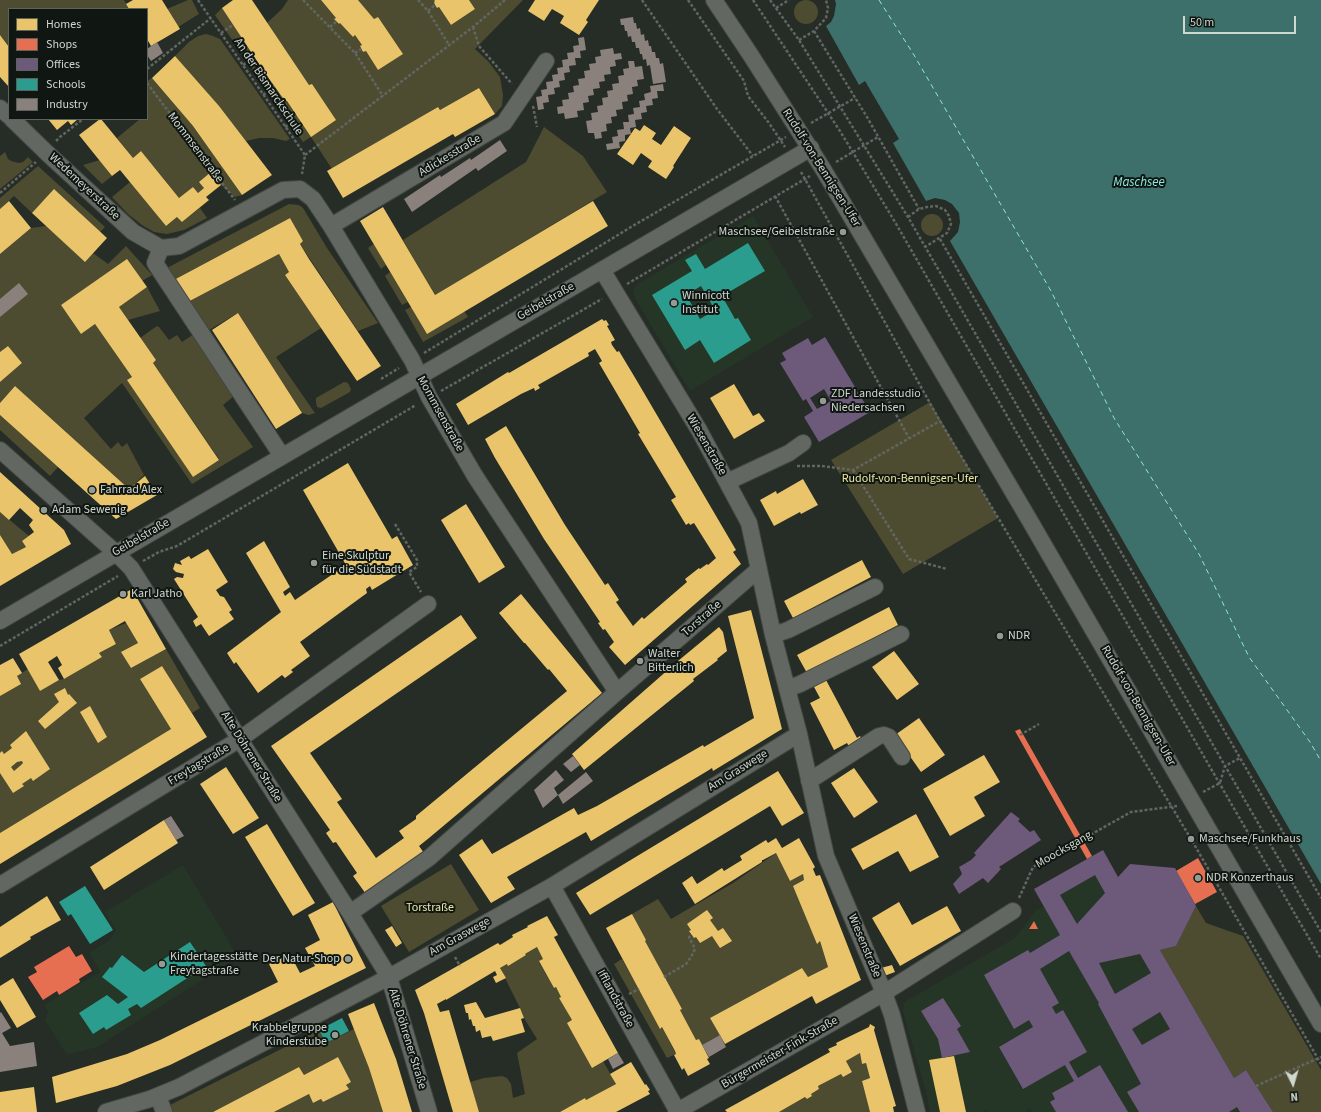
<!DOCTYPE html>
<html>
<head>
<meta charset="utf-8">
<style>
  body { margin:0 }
  #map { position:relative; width:1321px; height:1112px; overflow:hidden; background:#262c26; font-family:"Source Sans 3",sans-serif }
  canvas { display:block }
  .legend { position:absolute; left:8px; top:8px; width:140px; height:112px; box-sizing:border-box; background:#101611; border:1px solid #5c635d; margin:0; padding:5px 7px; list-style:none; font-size:12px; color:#cfd7d0 }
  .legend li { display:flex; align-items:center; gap:8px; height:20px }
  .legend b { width:20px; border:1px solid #5c635d }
  .north { position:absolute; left:1273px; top:1064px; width:40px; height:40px; -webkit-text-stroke:3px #101611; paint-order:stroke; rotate:175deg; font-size:11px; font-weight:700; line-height:16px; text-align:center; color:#cfd7d0 }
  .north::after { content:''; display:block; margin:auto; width:14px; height:18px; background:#cfd7d0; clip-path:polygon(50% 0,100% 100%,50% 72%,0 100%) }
  .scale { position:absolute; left:1183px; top:16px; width:113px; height:18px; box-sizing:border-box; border:2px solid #cfd7d0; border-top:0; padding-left:5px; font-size:12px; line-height:14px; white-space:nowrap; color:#cfd7d0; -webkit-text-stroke:3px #101611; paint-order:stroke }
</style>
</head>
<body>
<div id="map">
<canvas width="1321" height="1112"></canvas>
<ul class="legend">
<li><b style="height:11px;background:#e9c46a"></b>Homes</li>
<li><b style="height:11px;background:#e76f51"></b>Shops</li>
<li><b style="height:11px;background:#6d597a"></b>Offices</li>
<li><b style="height:11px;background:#2a9d8f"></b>Schools</li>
<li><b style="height:11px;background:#8a817c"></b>Industry</li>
</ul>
<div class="north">N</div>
<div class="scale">50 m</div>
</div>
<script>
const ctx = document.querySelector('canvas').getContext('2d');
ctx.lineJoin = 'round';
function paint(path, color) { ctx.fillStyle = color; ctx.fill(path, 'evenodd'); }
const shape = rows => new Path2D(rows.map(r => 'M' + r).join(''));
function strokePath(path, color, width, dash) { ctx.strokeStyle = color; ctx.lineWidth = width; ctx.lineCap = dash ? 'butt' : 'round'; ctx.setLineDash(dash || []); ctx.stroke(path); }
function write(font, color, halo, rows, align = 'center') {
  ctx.font = font + ' "Source Sans 3",sans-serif'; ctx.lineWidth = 4; ctx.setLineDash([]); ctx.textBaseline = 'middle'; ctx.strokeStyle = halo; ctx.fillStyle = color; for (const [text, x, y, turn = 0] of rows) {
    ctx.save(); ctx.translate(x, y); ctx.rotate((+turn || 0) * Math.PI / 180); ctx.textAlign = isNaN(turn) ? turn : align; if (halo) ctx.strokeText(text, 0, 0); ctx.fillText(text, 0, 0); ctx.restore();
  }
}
const built = shape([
  [753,216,813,317,690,391,635,298,633,291,634,288,639,283],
  [1103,850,1118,877,1176,871,1198,858,1217,892,1195,905,1206,923,1243,936,1321,1070,1321,1112,1032,1112,1030,1108,1025,1112,988,1112,986,1110,983,1112,930,1112,926,1092,903,1011,904,1004,908,1000,1015,938,1035,911,1043,906,1034,889],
  [183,865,238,957,97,1047,67,1055,45,1020,48,1012,44,1005,100,972,89,953,110,940,116,930,105,912]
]);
const green = shape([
  '794 12a12 12 0 1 1 24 0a12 12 0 1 1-24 0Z',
  [0,0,124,0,129,9,9,9,9,47,0,35],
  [188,0,192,0,199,14,178,27,167,9],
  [288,0,321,0,336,18,334,19,338,24,340,23,353,37,355,35,362,45,360,47,363,52,366,51,378,70,402,54,378,17,374,19,358,0,434,0,435,1,434,2,435,5,437,8,439,7,451,25,475,9,469,0,523,0,475,49,488,61,500,77,503,95,502,106,495,114,479,88,440,110,438,107,332,169,311,137,303,142,215,15,222,8,265,72,285,101,287,101,311,136,312,84,309,85,267,23,282,9],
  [206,34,213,36,220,39,290,139,286,141,273,138,259,138,246,141,175,56,189,42,198,36],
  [152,78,193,126,242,195,235,197,221,185,211,173,204,188,198,193,193,187,179,198,141,151,133,158,117,138,140,119,147,119,147,81],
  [544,127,583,156,607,192,435,295,403,240,526,162],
  [5,152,8,159,11,161,19,163,23,162,28,157,33,162,0,189,0,156],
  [100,160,112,176,102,184,83,165],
  [38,166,105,227,100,232,55,190,32,213,14,196,0,209,0,198],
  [130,182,166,226,177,217,182,222,200,208,207,218,184,230,167,234,154,232,142,225,128,214,112,197],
  [289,204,299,205,303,208,327,248,378,323,358,331,300,244,303,241,290,218,172,281,165,269],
  '921 225a11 11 0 1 1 22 0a11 11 0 1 1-22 0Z',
  [46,226,93,253,108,264,126,246,152,275,142,281,127,260,61,305,81,334,95,324,132,377,128,380,193,477,219,459,153,363,156,360,140,338,157,326,159,327,169,340,177,335,182,342,194,334,234,396,223,405,253,447,192,484,122,383,84,418,111,449,118,442,122,447,127,443,144,475,129,489,15,386,0,403,0,382,22,363,8,346,0,352,0,254,31,228],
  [374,244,386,265,381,269,368,248],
  [279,254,289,272,285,275,321,328,276,357,315,413,309,415,302,413,238,313,204,333,184,304],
  [390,272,408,302,402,305,385,276],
  [147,287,160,311,128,320,119,307],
  [411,307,464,311,468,317,423,342,405,310],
  [344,382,348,383,351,389,350,392,321,408,317,407,316,402,316,398],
  [930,402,998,518,903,574,831,460],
  [0,415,58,467,50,476,0,430],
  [0,512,29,536,22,541,26,547,12,554,0,536],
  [126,623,138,643,122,652,131,668,166,649,200,708,192,713,162,666,140,679,171,729,0,833,0,696,17,676,28,669,40,691,59,680,64,679,102,657,99,653,116,644,109,630],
  [776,853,790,881,803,874,817,943,820,941,828,967,808,977,802,968,710,1018,720,1035,702,1045,699,1039,696,1040,680,1010,681,1009,645,941,632,914,658,899,671,919,733,883],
  [451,864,479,910,409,952,381,906],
  [1196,906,1206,923,1243,936,1321,1070,1321,1112,1273,1112,1246,1070,1234,1078,1160,950,1176,946],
  [537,947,543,959,539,962,554,988,556,987,561,997,559,998,572,1020,603,1061,616,1084,586,1100,585,1098,560,1112,479,1112,470,1082,484,1078,502,1076,507,1078,511,1084,513,1098,525,1094,517,1053,537,1039,524,1018,520,1008,500,968,507,964,508,965],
  [622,959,660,1028,662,1027,676,1054,667,1058,614,964],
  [354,1029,369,1068,383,1112,274,1112,309,1094,313,1103,321,1099,323,1102,348,1089,346,1085,351,1082,338,1057,304,1075,299,1067,213,1112,169,1112,166,1107,319,1030,326,1043],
  [860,1053,862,1064,866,1063,870,1078,862,1081,870,1112,779,1112,805,1097,807,1099,812,1096,811,1094,819,1089,818,1086,841,1074,852,1072,846,1061]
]);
const water = shape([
  [835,0,1321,0,1321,884,950,241,958,232,960,222,959,213,952,204,945,200,935,198,926,201,893,143,899,139,865,81,859,85,826,26,831,22,834,16,836,4]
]);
const homes = shape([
  [133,0,162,0,180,29,151,46,147,39,147,9,129,9,126,4],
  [233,0,252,0,309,85,312,84,336,120,311,137,287,101,285,101,265,73,222,8],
  [321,0,358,0,374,19,378,17,403,54,378,70,366,51,363,52,360,46,362,45,355,35,353,37,340,23,339,24,334,19,336,18],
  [434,0,469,0,475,9,451,25,439,7,437,8,435,5,434,2,435,1],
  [535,0,599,0,586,20,588,22,579,35,560,23,564,16,552,9,544,21,528,11],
  [0,35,9,47,9,87,0,77],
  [175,56,219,106,272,175,242,195,193,126,152,78],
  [479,88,495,114,455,137,453,134,343,198,327,171,438,107,440,110],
  [48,119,78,119,71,125,68,121,57,130],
  [100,119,101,119,133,158,141,151,179,198,193,187,198,193,204,188,199,182,211,172,221,185,206,197,209,200,182,222,177,217,166,226,120,170,112,176,79,135],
  [644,125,656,133,652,139,661,145,674,126,691,138,673,166,674,167,666,179,648,167,652,161,641,153,633,165,617,154,635,128,640,131],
  [54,189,107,238,85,262,32,213],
  [9,201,31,228,0,254,0,209],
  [593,201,608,226,427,334,360,221,383,207,435,295],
  [290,218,303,241,300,244,309,259,381,366,357,381,285,275,289,272,279,254,184,304,172,281],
  [127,259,147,287,119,307,156,360,153,363,219,460,193,477,127,380,132,377,95,324,81,334,61,305],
  [238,313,302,413,276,429,212,330],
  [602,319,604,321,606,320,609,325,607,326,615,340,611,342,612,345,617,352,619,351,637,381,736,550,733,552,741,564,625,665,609,647,614,642,605,629,603,630,598,623,600,622,544,539,495,458,485,439,506,426,565,525,605,585,608,583,619,600,616,602,633,626,642,617,644,619,687,582,685,579,699,568,700,569,707,564,708,565,716,558,694,523,690,525,689,523,686,525,671,500,676,497,638,434,640,433,599,363,602,361,595,349,588,353,589,356,538,385,540,388,535,391,534,388,521,394,468,425,456,404,508,372,509,373],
  [8,346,22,363,0,382,0,352],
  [734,384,753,416,759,413,765,421,734,439,710,398],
  [15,386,129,489,145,476,157,495,116,519,0,415,0,403],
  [348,463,392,539,397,536,413,565,372,590,370,586,366,589,367,593,300,642,310,656,291,670,293,672,285,678,282,675,258,693,236,662,234,664,227,653,281,612,246,553,264,541,290,587,283,592,285,596,290,592,295,600,346,565,303,490],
  [0,472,64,530,71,544,0,586,0,535,12,554,26,547,22,541,34,532,29,525,33,520,20,508,9,520,0,512],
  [803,479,818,505,801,514,800,512,774,526,760,500,776,491,777,494],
  [466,504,505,567,479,583,441,520],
  [208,549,228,582,216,590,220,596,224,597,232,610,229,612,234,619,209,636,201,624,196,627,193,621,198,617,174,579,177,577,183,578,184,574,176,572,173,569,175,563,182,565,180,561,189,556,191,559],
  [862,560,871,577,793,618,784,601],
  [132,589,166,649,131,668,121,652,138,643,125,621,109,630,116,644,99,653,102,657,64,679,58,668,62,665,57,656,48,662,59,680,40,691,19,654],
  [521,594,602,693,429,838,419,846,424,853,366,894,353,876,357,873,336,842,333,843,326,833,330,830,271,746,461,615,477,638,310,753,342,799,337,802,376,858,404,838,399,831,416,819,416,816,567,691,549,669,548,670,525,643,524,643,499,613],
  [889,607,898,625,807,673,797,655],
  [751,610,782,729,713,771,712,768,709,770,591,841,586,832,507,877,515,889,491,903,459,855,482,839,492,854,574,808,578,815,597,806,703,745,704,747,754,718,728,616],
  [719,627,723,632,727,651,717,659,718,660,693,679,694,681,584,770,572,754,678,661],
  [894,651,919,684,897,700,872,667],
  [13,658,22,673,17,676,21,684,0,696,0,665],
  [162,666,207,737,0,864,0,833,171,729,140,679],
  [826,680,857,738,860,736,863,742,851,750,847,743,834,750,810,703,820,698,814,687],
  [65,688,68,695,69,694,77,703,45,729,38,721,59,702,54,694],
  [90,706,107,737,98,743,80,712],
  [919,718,945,755,921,772,895,735],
  [26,731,50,769,33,781,31,778,22,784,24,786,13,793,0,773,0,753,2,751,4,754,12,748,10,745],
  [22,761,23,763,20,766,14,771,11,767,17,762],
  [984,755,1000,782,974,797,985,816,950,836,923,789],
  [226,767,259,818,233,834,200,784],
  [854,768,878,802,854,818,831,783],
  [778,771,804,813,782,826,770,806,590,915,576,893],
  [916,814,939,857,910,872,898,851,863,870,851,849],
  [164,820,178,843,104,890,90,867],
  [267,824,315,903,293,916,245,837],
  [776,838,782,848,799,838,815,867,813,869,816,876,820,875,861,980,816,1004,812,996,725,1044,710,1018,802,968,808,977,828,967,820,941,817,944,793,886,804,880,803,874,790,881,776,853,763,860,762,860,762,862,695,904,682,883,692,876,697,884,722,868,724,871,742,860,740,856,766,840,768,843],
  [47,896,61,920,30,937,31,939,0,958,0,927],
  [333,902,366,968,170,1065,117,1086,56,1103,52,1077,127,1054,160,1040,278,982,269,964,290,954,300,973,315,966,305,948,320,940,308,915],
  [899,902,912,925,947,906,961,931,900,966,872,918],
  [707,910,713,918,710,920,718,931,723,928,732,941,720,948,712,936,700,943,696,937,694,938,689,931,691,930,687,924],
  [632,914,646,940,645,941,682,1009,680,1010,696,1040,699,1039,709,1058,707,1059,710,1064,688,1076,684,1068,682,1070,674,1055,676,1054,675,1051,662,1027,660,1029,606,928],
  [547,916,558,935,554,937,618,1053,592,1068,567,1023,572,1020,559,998,561,997,556,987,554,988,539,961,543,959,537,947,525,954,526,955,508,966,507,964,500,968,506,978,496,983,493,977,497,975,495,971,446,1000,446,999,437,1004,440,1012,449,1010,479,1112,453,1112,424,1013,415,990,498,943,500,945,513,937,512,935,528,927,527,926],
  [392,926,402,943,396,947,385,930],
  [892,965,895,972,884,976,881,968],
  [13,978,36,1017,17,1028,0,1000,0,986],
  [476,1002,485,1018,520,1008,524,1018,521,1019,525,1032,493,1041,491,1036,482,1038,480,1030,476,1032,475,1026,473,1026,471,1019,469,1020,468,1013,466,1013,464,1005],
  [374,1003,396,1059,412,1112,383,1112,369,1068,348,1014],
  [870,1024,875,1027,874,1030,896,1106,893,1107,894,1112,870,1112,862,1081,870,1078,866,1063,862,1064,860,1053,846,1061,852,1072,843,1077,841,1074,818,1086,819,1089,811,1094,812,1096,807,1099,805,1097,779,1112,727,1112,725,1110,830,1052,828,1049,837,1045,836,1043,869,1027],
  [954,1056,966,1112,940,1112,929,1060],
  [338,1057,351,1082,346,1085,349,1089,323,1102,321,1099,313,1103,309,1094,274,1112,213,1112,299,1067,304,1075],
  [631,1062,645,1085,646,1084,650,1090,648,1091,650,1094,616,1112,560,1112,585,1098,586,1100,616,1084,610,1074],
  [34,1087,37,1112,0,1112,0,1092]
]);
const shops = shape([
  [1020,729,1092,856,1087,859,1015,731],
  [1198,858,1217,892,1195,904,1176,871],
  [1034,921,1038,929,1029,929],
  [69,946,76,957,82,954,92,971,79,979,80,982,59,995,57,991,43,1000,28,977,37,972,34,967]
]);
const offices = shape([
  [825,337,870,412,819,442,804,417,813,411,806,399,803,401,780,363,786,360,782,353,808,338,812,345],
  [824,389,831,401,817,409,810,398],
  [1011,812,1020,819,1018,821,1030,832,1034,830,1041,840,999,867,1001,869,988,883,983,878,959,894,953,884,962,874,959,867,971,860,976,855,974,853],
  [1103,850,1118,877,1130,864,1175,868,1196,906,1176,946,1160,950,1234,1078,1246,1070,1273,1112,1240,1112,1237,1107,1229,1112,1139,1112,1127,1092,1141,1084,1098,1004,1099,1003,1069,951,1040,969,1059,1003,1052,1007,1056,1014,1063,1010,1087,1052,1069,1062,1078,1078,1100,1065,1128,1112,1056,1112,1050,1102,1055,1099,1052,1093,1074,1081,1065,1065,1023,1089,999,1047,1033,1027,1029,1020,1014,1029,984,975,1028,950,1030,953,1060,935,1034,889],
  [1095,875,1105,893,1077,924,1060,895],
  [1140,954,1151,973,1115,994,1099,963],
  [1160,1012,1170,1029,1142,1045,1132,1029],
  [943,998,961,1026,957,1029,970,1052,942,1058,938,1039,921,1011]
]);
const schools = shape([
  [748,243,765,271,722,296,735,319,738,318,751,340,714,363,700,340,685,350,652,295,692,271,685,260,696,254,705,269],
  [701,286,715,310,700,319,686,295],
  [85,886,113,930,90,944,71,914,68,916,59,902],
  [190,942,206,966,141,1008,137,1004,128,1009,131,1015,106,1030,104,1027,93,1034,79,1013,107,995,118,1004,128,997,102,977,110,967,112,968,122,955,144,972],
  [342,1018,349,1031,326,1043,319,1030]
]);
const industry = shape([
  [633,17,634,23,636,23,637,29,640,28,641,35,644,34,645,41,648,40,649,46,651,46,652,52,655,52,656,58,659,58,660,64,663,63,666,82,653,84,650,65,647,66,646,59,643,60,642,54,640,54,639,48,636,48,635,42,632,42,631,36,628,37,627,31,625,31,624,25,621,25,620,19],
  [584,37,586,50,580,51,581,58,575,58,576,65,569,66,570,72,564,73,565,80,559,81,560,87,554,88,555,94,548,95,549,102,543,103,544,109,538,110,536,97,542,96,541,90,547,89,546,82,553,81,552,75,558,74,557,68,563,67,562,60,568,59,567,53,574,52,573,46,579,45,578,38],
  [157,42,163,53,151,61,147,55,147,49],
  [613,48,614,54,621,53,622,59,615,60,616,66,610,67,611,74,604,75,605,81,599,82,600,88,593,89,594,95,588,96,589,102,583,103,584,110,577,111,578,117,565,119,564,113,558,114,557,107,563,106,562,100,569,99,568,93,574,92,573,86,579,85,578,79,585,78,584,71,590,70,589,64,596,63,595,57,601,56,600,50],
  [628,61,634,61,635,67,642,66,644,79,637,80,638,86,632,87,633,94,627,95,628,101,622,102,623,109,616,110,617,116,611,117,612,123,606,124,607,131,601,132,602,138,595,139,594,133,588,133,586,121,592,120,591,113,598,112,597,106,603,105,602,98,608,97,607,91,613,90,612,84,619,83,618,76,624,75,623,69,629,68],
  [663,84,664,91,657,91,658,98,652,99,653,105,646,106,647,112,641,113,642,119,635,120,636,127,630,128,631,134,625,135,625,141,619,142,620,148,607,150,606,144,613,143,612,137,618,136,617,130,624,129,623,122,629,122,628,115,634,114,633,108,640,107,639,101,645,100,644,94,651,92,650,86],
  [500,140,507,151,478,171,476,168,412,212,404,199,440,175,441,177,470,158,471,160],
  [19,283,28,294,0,317,0,299],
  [573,756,580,765,571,772,563,764],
  [556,770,564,780,554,788,558,795,543,808,534,790],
  [586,772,593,781,563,804,558,795],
  [171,816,184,836,176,840,164,820],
  [1,1012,11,1028,2,1033,10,1046,34,1042,37,1066,0,1072,0,1013],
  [720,1035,726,1047,709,1057,702,1045],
  [618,1053,624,1063,613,1069,608,1059]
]);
const ferry = shape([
  [879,0,914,55,1051,291,1114,418,1199,554,1249,657,1310,742,1321,761]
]);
const path = shape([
  [198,0,305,155,302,174],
  [303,0,355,53,383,96],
  [418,0,428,11,449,45],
  [642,0,717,109,753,156],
  [688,0,744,81,748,96,769,123,785,147],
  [753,0,840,131,895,222,1321,959],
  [770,0,799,40,908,217,1321,932],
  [776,8,789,0],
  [428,11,435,5],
  [330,27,336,22],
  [473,27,479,46,512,84],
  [814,31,867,117,919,209],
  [221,33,233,25],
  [799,40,814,31,826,18,828,8,826,0],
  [355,53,361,49],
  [243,65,255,57],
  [147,69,211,18],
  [147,83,235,200],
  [263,95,275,86],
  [533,106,537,127],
  [811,123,855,98],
  [285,127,298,118],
  [56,141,60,137,83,119],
  [305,155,473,27,505,0],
  [836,162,878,137],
  [801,172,940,421,1191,839,1321,1064],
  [0,193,36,162],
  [775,196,909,438],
  [908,217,919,209,927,207,936,206,945,210,949,216,951,224,947,233,925,247],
  [940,239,1321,898],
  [627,284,810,176],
  [424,353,636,224,786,137],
  [381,379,399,368],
  [441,391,602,299],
  [797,466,822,466,853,470,940,421],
  [853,470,909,559,947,569],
  [395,524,417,560,417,567,409,572,421,592],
  [143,561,159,552,177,546,416,405],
  [0,646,118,576],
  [1020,735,1039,724],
  [1203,792,1220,783,1225,766,1240,758],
  [1019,898,1033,867,1131,812,1177,806],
  [455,957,460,966],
  [664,977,686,964,691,957,695,949,689,937,692,935],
  [629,994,639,989],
  [1256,1086,1321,1057]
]);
const minor = shape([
  [714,0,750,54,823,169,1030,521,1321,1024],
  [0,108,9,116],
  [12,119,47,153,133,232,161,248],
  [331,226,504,123,546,61],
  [161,248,179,246,283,190,300,189,313,199,331,226,412,360,429,397,475,476,617,692],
  [161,248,155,263,282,456],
  [602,270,699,430,749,523,773,635,799,734,826,856,884,993,892,1015,917,1112],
  [0,450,116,553,131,568,350,913,389,977,429,1112],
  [727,482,789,453,803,443],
  [0,621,811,148],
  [773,635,788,630,875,587],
  [787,689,800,684,901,634],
  [809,781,879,736,884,735,889,737,902,757],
  [0,885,240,739,428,604],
  [552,886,678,1112],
  [350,913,429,858,617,692,759,569],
  [158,1096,164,1112],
  [106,1112,150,1099,179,1087,389,977,552,886,799,734],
  [676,1112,884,993,1013,911]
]);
const markers = [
  [843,232,4,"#949b94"],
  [674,303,4,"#949b94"],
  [823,401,4,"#949b94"],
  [92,490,4,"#949b94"],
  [44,510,4,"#949b94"],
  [314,563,4,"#949b94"],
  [123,594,4,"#949b94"],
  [1000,636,4,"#949b94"],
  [640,661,4,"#949b94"],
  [1191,839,4,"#949b94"],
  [1198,878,4,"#949b94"],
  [348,959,4,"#949b94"],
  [162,964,4,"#949b94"],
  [335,1035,4,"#949b94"]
];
const streetNames = [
  ["An der Bismarckschule",268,87,56],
  ["Mommsenstraße",195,148,53],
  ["Adickesstraße",450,156,-31],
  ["Rudolf-von-Bennigsen-Ufer",821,168,58],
  ["Wedemeyerstraße",84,187,43],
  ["Geibelstraße",546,302,-30],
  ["Mommsenstraße",440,414,61],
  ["Wiesenstraße",706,445,60],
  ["Geibelstraße",141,538,-30],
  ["Torstraße",702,619,-41],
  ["Rudolf-von-Bennigsen-Ufer",1138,706,60],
  ["Alte Döhrener Straße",251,757,58],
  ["Freytagstraße",199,765,-31],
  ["Am Graswege",738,771,-32],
  ["Moocksgang",1064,850,-30],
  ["Am Graswege",460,937,-29],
  ["Wiesenstraße",864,946,67],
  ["Ifflandstraße",615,999,61],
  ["Alte Döhrener Straße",407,1039,73],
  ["Bürgermeister-Fink-Straße",780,1053,-30]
];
const poiNames = [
  ["Maschsee/Geibelstraße",835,232,"right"],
  ["Winnicott",682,296],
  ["Institut",682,310],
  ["ZDF Landesstudio",831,394],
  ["Niedersachsen",831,408],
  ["Fahrrad Alex",100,490],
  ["Adam Sewenig",52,510],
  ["Eine Skulptur",322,556],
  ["für die Südstadt",322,570],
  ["Karl Jatho",131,594],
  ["NDR",1008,636],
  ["Walter",648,654],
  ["Bitterlich",648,668],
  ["Maschsee/Funkhaus",1199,839],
  ["NDR Konzerthaus",1206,878],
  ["Kindertagesstätte",170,957],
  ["Freytagstraße",170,971],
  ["Der Natur-Shop",340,959,"right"],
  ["Krabbelgruppe",327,1028,"right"],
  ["Kinderstube",327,1042,"right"]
];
const parkNames = [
  ["Rudolf-von-Bennigsen-Ufer",910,479],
  ["Torstraße",430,908]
];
const waterNames = [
  ["Maschsee",1139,183]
];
paint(built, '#253627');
paint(green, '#4e4c30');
paint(water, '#3d6f6b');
paint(homes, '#e9c46a');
paint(shops, '#e76f51');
paint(offices, '#6d597a');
paint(schools, '#2a9d8f');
paint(industry, '#8a817c');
strokePath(ferry, '#8ce8e1', 1, [5, 4]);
strokePath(minor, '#424742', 18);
strokePath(path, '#616662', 2.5, [3, 2]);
strokePath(minor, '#626762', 16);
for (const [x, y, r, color] of markers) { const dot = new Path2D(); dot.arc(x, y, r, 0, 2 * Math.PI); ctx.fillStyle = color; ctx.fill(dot); strokePath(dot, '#101611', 1.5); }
write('12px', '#cfd7d0', '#101611', streetNames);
write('12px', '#cfd7d0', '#101611', poiNames, 'left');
write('12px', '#eee7a2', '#101611', parkNames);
write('italic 13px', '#8ce8e1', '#101611', waterNames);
</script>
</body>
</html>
